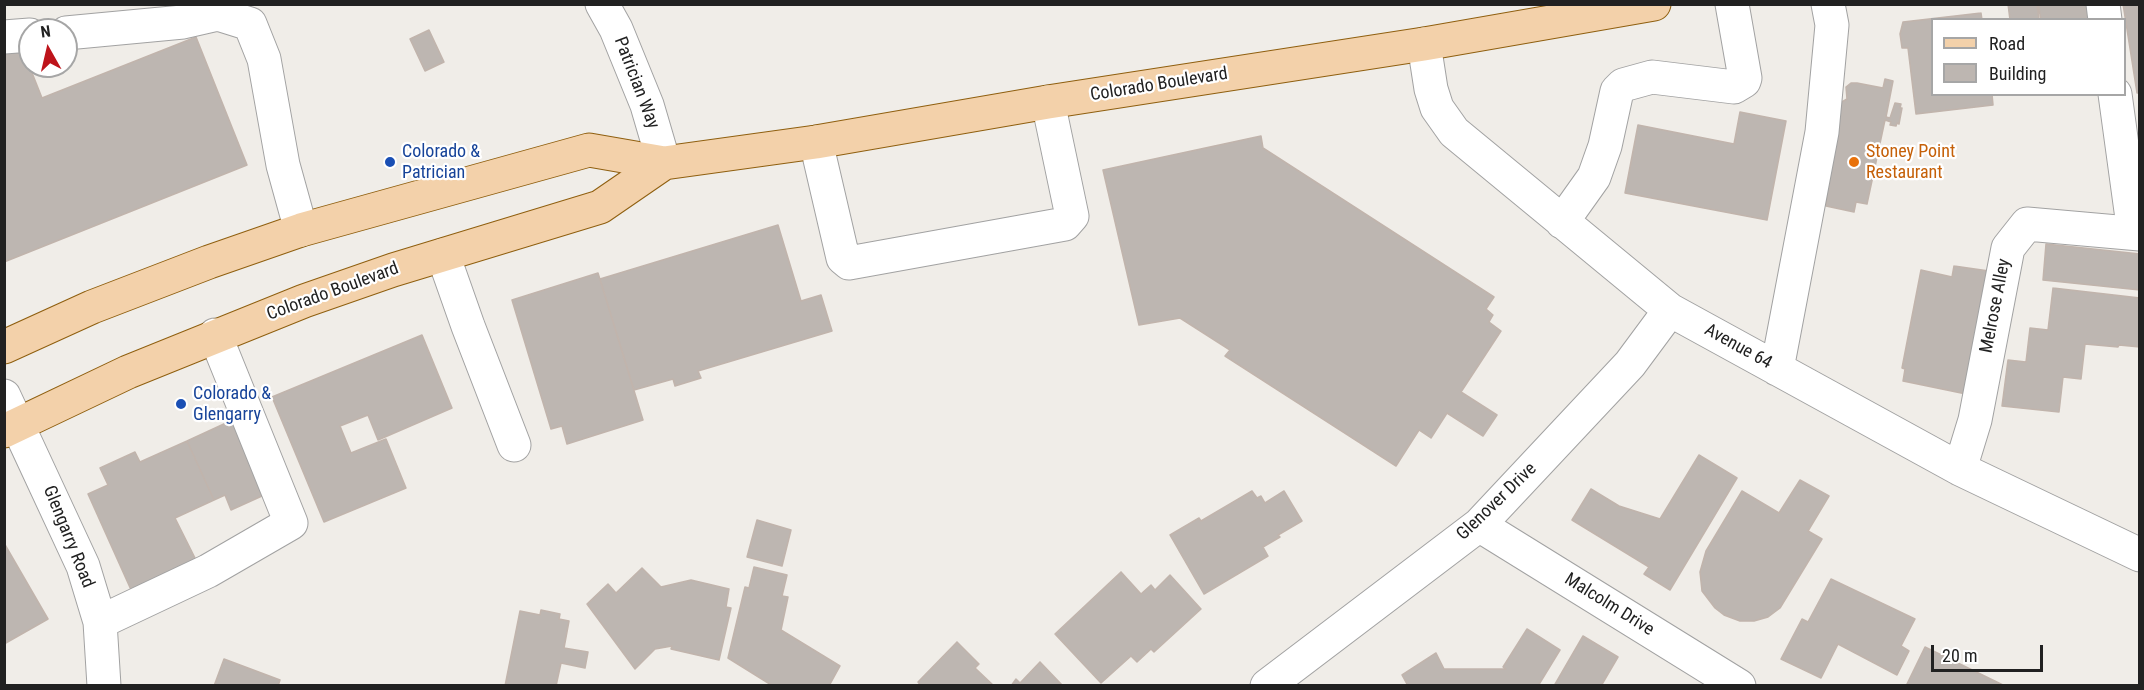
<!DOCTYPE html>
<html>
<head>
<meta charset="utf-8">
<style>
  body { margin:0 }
  #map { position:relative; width:2144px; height:690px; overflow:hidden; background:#f0ede8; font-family:"Roboto Condensed",sans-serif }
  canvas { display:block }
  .frame { position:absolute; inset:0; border:6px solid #212121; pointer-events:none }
  .legend { position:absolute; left:1931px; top:18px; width:195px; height:78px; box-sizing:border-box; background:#fff; border:2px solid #a6a6a6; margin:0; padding:8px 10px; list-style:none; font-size:18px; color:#212121 }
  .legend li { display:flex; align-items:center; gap:12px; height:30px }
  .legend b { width:30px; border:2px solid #a6a6a6 }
  .north { position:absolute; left:18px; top:18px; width:60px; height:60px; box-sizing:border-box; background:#fff; border:2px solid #a6a6a6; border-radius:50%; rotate:352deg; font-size:16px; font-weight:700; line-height:24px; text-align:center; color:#212121 }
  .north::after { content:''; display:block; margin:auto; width:21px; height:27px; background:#be141b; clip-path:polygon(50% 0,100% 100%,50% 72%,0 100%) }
  .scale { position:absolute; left:1931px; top:645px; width:112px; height:27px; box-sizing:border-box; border:3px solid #212121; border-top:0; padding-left:8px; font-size:18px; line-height:21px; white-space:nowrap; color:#212121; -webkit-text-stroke:4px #fff; paint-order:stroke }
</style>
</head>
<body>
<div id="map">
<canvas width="2144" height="690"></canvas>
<div class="frame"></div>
<ul class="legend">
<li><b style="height:8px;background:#f3d1aa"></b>Road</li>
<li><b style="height:16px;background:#bdb6b1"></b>Building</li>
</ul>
<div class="north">N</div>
<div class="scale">20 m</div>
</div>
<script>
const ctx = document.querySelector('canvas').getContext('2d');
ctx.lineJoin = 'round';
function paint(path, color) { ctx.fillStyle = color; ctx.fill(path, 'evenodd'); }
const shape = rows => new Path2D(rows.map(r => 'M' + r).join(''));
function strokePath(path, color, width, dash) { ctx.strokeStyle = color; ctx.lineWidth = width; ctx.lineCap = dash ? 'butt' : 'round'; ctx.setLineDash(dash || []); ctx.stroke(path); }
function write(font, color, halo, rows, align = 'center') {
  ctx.font = font + ' "Roboto Condensed",sans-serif'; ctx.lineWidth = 4.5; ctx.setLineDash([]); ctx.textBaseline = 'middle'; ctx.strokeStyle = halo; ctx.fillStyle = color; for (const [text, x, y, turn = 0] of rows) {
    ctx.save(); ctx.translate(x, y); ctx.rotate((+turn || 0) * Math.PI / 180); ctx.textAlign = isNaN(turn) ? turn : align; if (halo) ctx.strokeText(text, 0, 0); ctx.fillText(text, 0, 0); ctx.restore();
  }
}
const building = shape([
  [2008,4,2037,4,2039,20,2010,20,2008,4],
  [2038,4,2091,4,2093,20,2041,20,2038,4],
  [2123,4,2140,4,2140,93,2137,93,2123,4],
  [1981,13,1982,20,1932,20,1932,94,1992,94,1993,105,1916,114,1908,48,1902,48,1900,34,1903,22,1981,13],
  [429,30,444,62,425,71,410,39,429,30],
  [196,37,247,165,4,262,4,51,17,46,21,56,25,55,42,98,196,37],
  [1885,79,1893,81,1886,117,1890,118,1895,103,1901,104,1900,108,1902,108,1899,124,1897,123,1896,126,1890,125,1891,122,1885,120,1867,204,1856,202,1854,212,1826,206,1827,196,1825,196,1840,103,1847,99,1846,87,1851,83,1857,83,1883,88,1885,79],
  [1740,112,1786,121,1767,220,1625,193,1638,125,1734,144,1740,112],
  [1261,136,1263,148,1494,297,1486,309,1493,315,1489,322,1501,331,1461,392,1497,415,1483,436,1447,413,1431,438,1419,430,1396,466,1225,356,1230,350,1180,318,1139,325,1103,170,1261,136],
  [778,225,801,301,821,295,832,331,698,371,701,378,675,386,673,379,634,390,600,279,778,225],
  [2046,244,2140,254,2140,290,2043,280,2046,244],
  [1954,266,1989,271,1966,394,1903,381,1905,369,1902,368,1921,270,1952,277,1954,266],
  [598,273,643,420,567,444,562,426,551,429,512,300,598,273],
  [2053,288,2140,298,2140,347,2119,345,2118,347,2085,344,2081,379,2063,377,2059,412,2002,406,2008,360,2026,362,2030,328,2048,330,2053,288],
  [422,335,452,408,378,440,368,415,340,426,351,453,386,439,406,488,324,522,272,397,422,335],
  [239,417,273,491,231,510,225,495,214,500,187,441,239,417],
  [187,441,214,500,175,518,197,562,132,592,88,494,108,485,100,468,135,452,140,462,187,441],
  [1699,455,1737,478,1670,590,1644,574,1649,567,1572,520,1591,489,1619,506,1660,519,1699,455],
  [1800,480,1829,496,1808,531,1822,539,1780,608,1768,617,1754,621,1740,621,1724,615,1715,608,1702,591,1700,572,1706,551,1742,491,1779,513,1800,480],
  [1252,491,1257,498,1261,496,1265,503,1284,491,1302,521,1278,535,1280,537,1263,547,1268,556,1204,594,1170,535,1199,518,1201,521,1252,491],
  [757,520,791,530,782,566,747,557,757,520],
  [4,543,48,619,4,644,4,543],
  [754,567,787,575,782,596,788,597,781,630,840,666,829,686,773,686,728,658,745,587,749,588,754,567],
  [642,568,661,587,691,580,729,589,726,607,731,608,719,660,671,649,672,646,655,649,635,669,587,604,608,584,616,593,642,568],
  [1121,572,1141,594,1151,585,1155,590,1170,575,1201,609,1154,652,1151,649,1137,662,1131,656,1101,683,1055,634,1121,572],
  [1831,579,1915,619,1901,646,1909,651,1897,675,1838,644,1821,678,1781,659,1802,619,1808,622,1831,579],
  [541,610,560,614,559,619,569,621,564,648,588,652,585,668,561,663,556,686,505,686,520,611,540,615,541,610],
  [1527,629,1560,650,1538,686,1408,686,1402,675,1436,653,1444,669,1506,669,1503,667,1527,629],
  [1583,636,1618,657,1601,686,1554,686,1583,636],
  [957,642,979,664,975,668,994,686,921,686,918,682,957,642],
  [1925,647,2005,686,1906,686,1925,647],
  [224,659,280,680,278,686,214,686,224,659],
  [1040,662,1063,686,1011,686,1016,679,1020,683,1040,662]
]);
const minor = shape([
  [602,4,616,29,647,105,664,163],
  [2103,4,2105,20],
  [66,33,183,22,218,14,250,24,264,59,283,165,301,230],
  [4,37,30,35],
  [1424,44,1431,89,1437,108,1454,132,1670,310,1960,469,2140,555],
  [2115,94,2134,233],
  [816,142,843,258,849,263,1065,224,1072,216,1048,102],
  [1562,222,1594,177,1605,146,1617,91,1623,85,1652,77,1734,87,1744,81,1745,78,1732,4],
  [443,255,468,326,514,445],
  [1777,369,1822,132,1832,25,1828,4],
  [4,396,83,566,100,622,104,686],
  [1960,469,1975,420,2008,248,2027,224,2140,234],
  [1479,525,1739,686],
  [100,622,208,571,291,523,215,335],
  [1267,686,1479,525,1630,364,1670,310]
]);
const major = shape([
  [4,347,92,307,209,262,301,230,589,150,664,163,816,142,1048,102,1424,44,1654,4],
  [4,431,128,372,304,301,393,270,600,207,664,163]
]);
const markers = [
  [390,162,6,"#1a4fb4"],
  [1854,162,6,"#e8710a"],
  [181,404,6,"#1a4fb4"]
];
const streetNames = [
  ["Patrician Way",636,83,69],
  ["Colorado Boulevard",1159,85,-9],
  ["Colorado Boulevard",333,292,-20],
  ["Melrose Alley",1996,306,-79],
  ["Avenue 64",1738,347,29],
  ["Glenover Drive",1497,502,-44],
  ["Glengarry Road",68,537,68],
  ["Malcolm Drive",1609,605,32]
];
const transitNames = [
  ["Colorado &",402,152],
  ["Patrician",402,173],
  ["Colorado &",193,394],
  ["Glengarry",193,415]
];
const foodNames = [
  ["Stoney Point",1866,152],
  ["Restaurant",1866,173]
];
paint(building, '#bdb6b1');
strokePath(building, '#c1b4ac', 1.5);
strokePath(minor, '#a2a2a2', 35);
strokePath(major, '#8f5f0f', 35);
strokePath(minor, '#fff', 33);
strokePath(major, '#f3d1aa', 33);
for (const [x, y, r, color] of markers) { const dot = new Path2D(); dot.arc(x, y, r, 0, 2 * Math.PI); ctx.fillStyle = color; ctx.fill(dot); strokePath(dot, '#fff', 2); }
write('18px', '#212121', '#fff', streetNames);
write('18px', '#164399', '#fff', transitNames, 'left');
write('18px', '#c56008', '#fff', foodNames, 'left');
</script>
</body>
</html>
